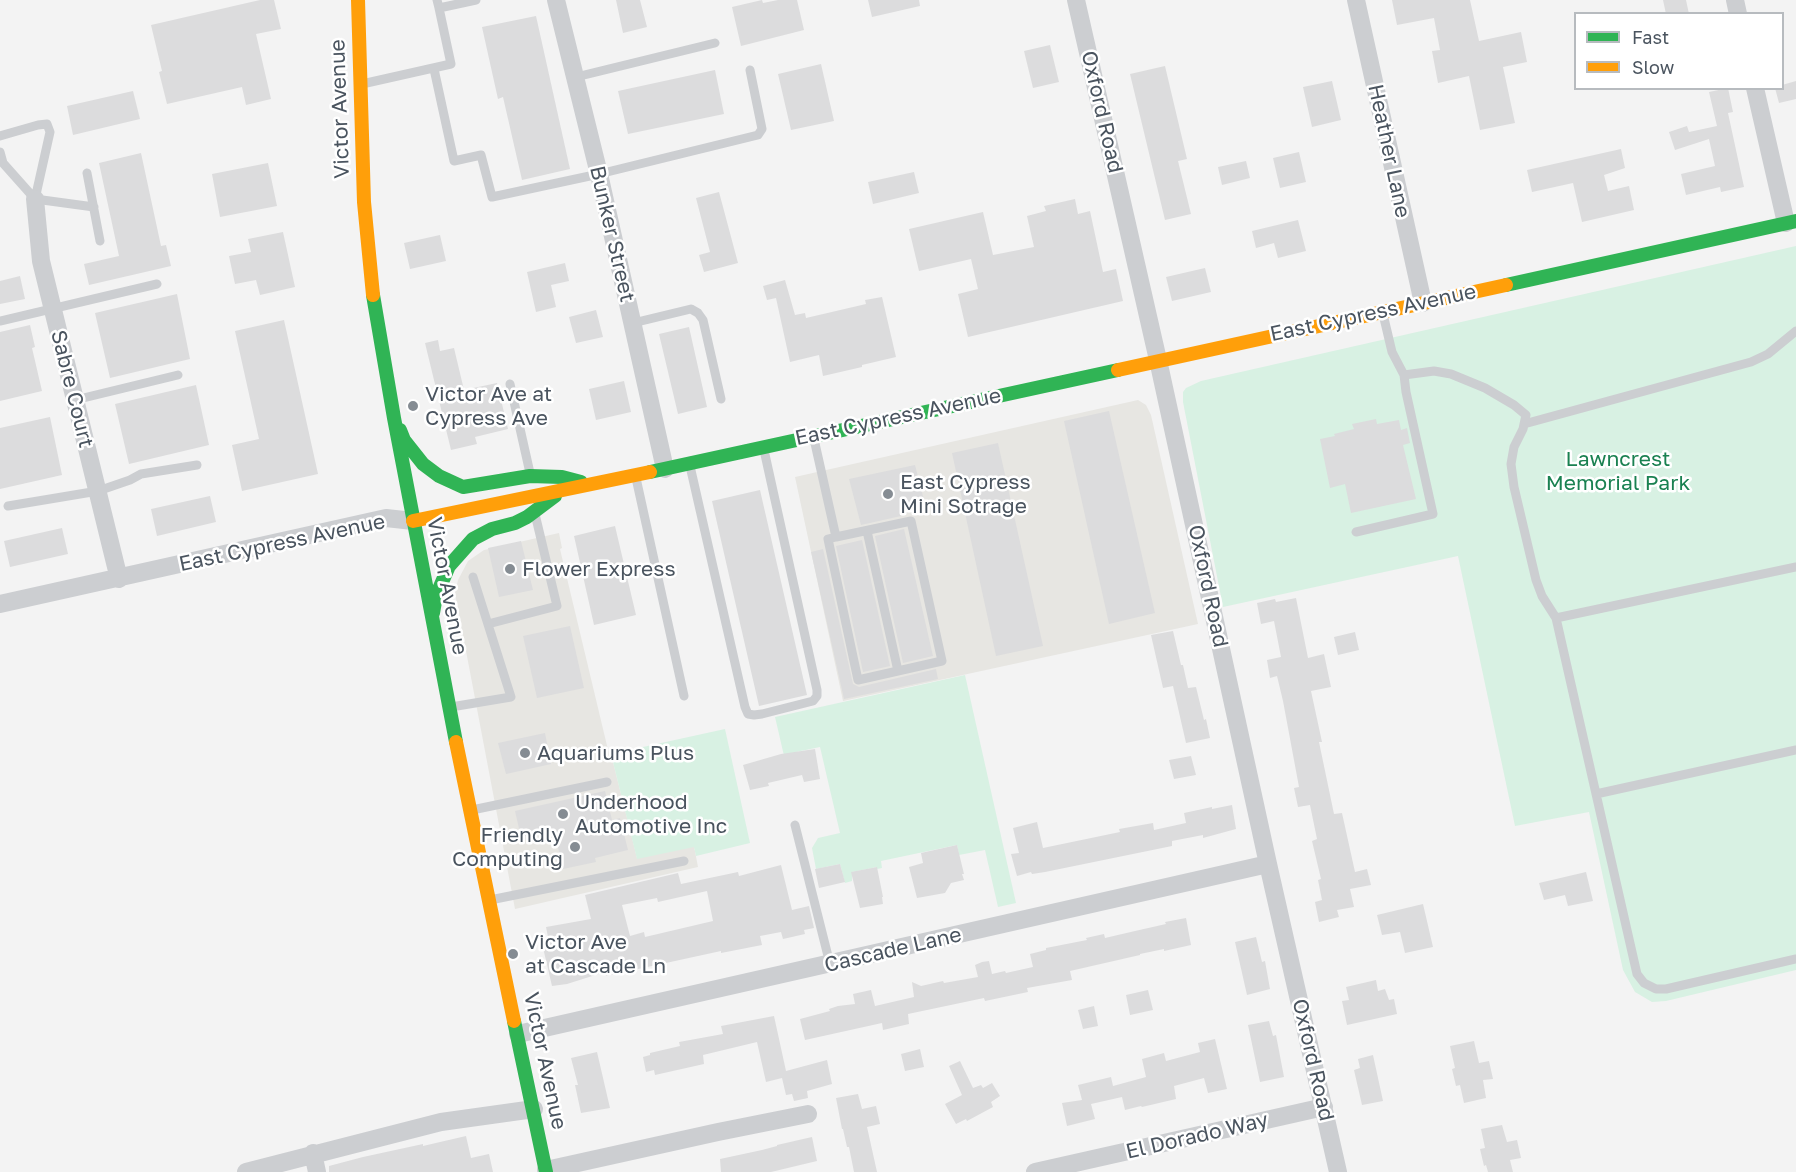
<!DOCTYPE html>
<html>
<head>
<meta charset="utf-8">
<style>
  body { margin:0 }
  #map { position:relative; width:1796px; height:1172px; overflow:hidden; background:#f3f3f3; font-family:"Golos Text",sans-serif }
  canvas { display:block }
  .legend { position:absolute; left:1574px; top:12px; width:210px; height:78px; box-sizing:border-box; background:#fff; border:2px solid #b7bbbf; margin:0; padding:8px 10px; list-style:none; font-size:18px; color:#4a545f }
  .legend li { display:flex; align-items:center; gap:12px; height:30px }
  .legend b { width:30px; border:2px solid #b7bbbf }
</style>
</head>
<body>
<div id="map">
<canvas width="1796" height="1172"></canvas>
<ul class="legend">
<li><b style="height:8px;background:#30b455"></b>Fast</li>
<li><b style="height:8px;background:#ff9f0a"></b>Slow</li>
</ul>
</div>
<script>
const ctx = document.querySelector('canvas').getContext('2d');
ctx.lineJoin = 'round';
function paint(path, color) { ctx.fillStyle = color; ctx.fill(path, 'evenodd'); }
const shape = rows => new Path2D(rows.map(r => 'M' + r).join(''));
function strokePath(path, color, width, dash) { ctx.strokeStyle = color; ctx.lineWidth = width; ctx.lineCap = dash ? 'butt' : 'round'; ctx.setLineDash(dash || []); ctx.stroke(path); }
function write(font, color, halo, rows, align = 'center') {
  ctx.font = font + ' "Golos Text",sans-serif'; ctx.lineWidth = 5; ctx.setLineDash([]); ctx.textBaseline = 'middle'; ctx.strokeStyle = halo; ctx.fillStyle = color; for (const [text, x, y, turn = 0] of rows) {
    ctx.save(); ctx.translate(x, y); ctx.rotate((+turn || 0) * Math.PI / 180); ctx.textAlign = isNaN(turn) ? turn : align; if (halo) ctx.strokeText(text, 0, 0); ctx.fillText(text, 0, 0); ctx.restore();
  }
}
const commercial = shape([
  [1138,400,1146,405,1151,415,1198,624,843,701,795,477],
  [559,533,562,548,560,549,609,754,611,754,637,858,694,846,698,867,515,909,455,593,458,580,468,561,484,550]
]);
const green = shape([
  [1796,246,1796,970,1666,1001,1652,1002,1635,992,1623,970,1589,812,1515,826,1458,556,1223,607,1183,402,1183,392,1186,388,1201,381],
  [965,675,1016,903,998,907,985,850,959,855,957,845,881,861,882,868,877,869,877,867,852,872,852,881,845,883,840,864,816,869,812,848,818,838,840,833,820,747,796,752,785,760,775,717],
  [725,729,750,843,696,856,694,847,637,859,611,754]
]);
const building = shape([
  [260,0,274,0,281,29,256,34,271,99,246,105,242,87,167,104,159,72,162,71,151,25],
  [616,0,640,0,647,27,623,33],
  [762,0,763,3,778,0,797,0,804,30,741,46,732,7],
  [868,0,919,0,920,6,872,17],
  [1392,0,1470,0,1479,41,1521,32,1527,62,1503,67,1515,123,1480,130,1469,76,1438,83,1432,51,1440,50,1434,18,1397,25],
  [1663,0,1686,0,1689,14,1666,14],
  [536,16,570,169,522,180,503,97,498,99,482,27],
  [1050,45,1059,82,1033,88,1024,51],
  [821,64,834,121,791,130,778,74],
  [1165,66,1187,159,1178,161,1191,214,1165,220,1130,74],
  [715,70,724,114,628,134,618,91],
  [1332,81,1341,120,1312,127,1303,87],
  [1796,81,1796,99,1779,103,1775,88,1782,88,1782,85],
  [1728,88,1733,112,1728,113,1744,187,1721,192,1720,187,1686,195,1681,174,1715,166,1709,139,1675,150,1669,132,1687,126,1689,132,1717,126,1709,92],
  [133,91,140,119,73,135,67,106],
  [1621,149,1625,168,1604,175,1608,191,1629,186,1634,210,1582,222,1573,183,1532,192,1527,170],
  [1299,152,1306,182,1280,188,1273,158],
  [141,153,161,246,166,245,171,266,89,285,84,264,119,256,99,163],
  [1246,161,1250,178,1222,185,1218,167],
  [268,163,277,206,220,217,212,174],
  [914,172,919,193,873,204,868,182],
  [719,192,738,263,704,272,699,255,710,252,696,198],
  [1075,199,1078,214,1090,211,1103,272,1116,269,1123,301,968,337,958,294,978,289,971,259,919,271,909,229,983,212,993,255,1034,247,1027,216,1046,211,1044,206],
  [1298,220,1306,251,1278,258,1274,243,1256,248,1252,231],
  [283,232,295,287,260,295,256,280,235,284,229,256,251,252,248,239],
  [440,235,446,261,410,269,404,243],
  [565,263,569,281,551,285,556,307,536,312,527,272],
  [1205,268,1211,292,1172,301,1166,277],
  [20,276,25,299,0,304,0,281],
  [785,280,795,315,805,313,806,318,866,304,865,300,882,297,896,357,862,365,862,367,823,376,819,355,790,362,776,298,767,300,763,286],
  [177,294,190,359,110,378,95,313],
  [596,310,603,337,576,343,569,317],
  [284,320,318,474,242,491,232,445,259,439,235,331],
  [30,325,35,347,32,348,42,391,0,401,0,332],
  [689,327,707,407,678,414,659,334],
  [438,340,440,351,454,348,464,390,497,383,508,429,475,437,477,444,451,450,425,343],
  [624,381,631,412,596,420,589,389],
  [196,385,209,445,129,464,115,404],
  [1109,411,1155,613,1109,624,1064,421],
  [50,417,62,475,0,489,0,428],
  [1376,419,1377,424,1399,420,1401,430,1407,428,1410,443,1403,445,1416,499,1351,513,1345,484,1330,488,1320,439,1335,436,1334,434,1354,429,1352,424],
  [998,443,1043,646,996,656,952,453],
  [915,465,926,508,900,514,901,516,861,525,849,479],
  [760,490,807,695,759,706,712,501],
  [210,496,216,522,157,536,151,509],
  [615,526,636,615,594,625,574,536],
  [62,528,68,554,10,567,4,541],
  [904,529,933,656,903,663,875,536],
  [862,540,890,666,863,672,836,546],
  [521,541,533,590,499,597,488,548],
  [823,549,853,684,859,687,936,669,938,679,844,699,811,552],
  [1296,598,1308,658,1324,654,1331,687,1311,691,1322,742,1319,742,1334,814,1342,813,1355,872,1367,869,1371,885,1350,889,1354,907,1337,910,1339,917,1319,922,1315,902,1322,900,1318,880,1321,879,1312,841,1317,839,1310,805,1298,807,1294,788,1299,787,1283,701,1277,676,1270,678,1267,660,1281,657,1274,621,1261,624,1257,603,1275,599,1276,602],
  [570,626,584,688,537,698,523,636],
  [1173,631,1181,665,1183,665,1188,688,1196,687,1204,720,1206,719,1210,738,1186,743,1173,686,1163,688,1151,635],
  [1355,632,1359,650,1338,655,1334,637],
  [545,733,551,764,506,774,498,743],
  [815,749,820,779,804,782,802,775,768,783,769,786,750,790,743,765,781,754],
  [1191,756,1196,775,1174,779,1169,760],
  [605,791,612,820,620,818,628,850,595,858,596,862,563,869,554,830,521,837,515,811],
  [1232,805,1236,829,1203,838,1203,835,1172,841,1172,846,1045,872,1032,874,1031,872,1017,876,1011,854,1019,853,1013,828,1037,822,1043,848,1120,832,1119,829,1153,823,1154,830,1186,823,1184,813,1212,807,1212,809],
  [957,845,964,874,962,874,964,880,951,883,945,893,917,898,909,867,923,863,921,853],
  [840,864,845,882,819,888,815,869],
  [781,865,792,910,809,906,814,928,804,930,805,934,783,939,781,932,760,936,762,945,721,953,721,951,606,976,605,972,567,984,552,986,541,939,548,937,546,927,591,919,585,895,678,873,681,884,738,872,739,876],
  [707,891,713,921,645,937,644,932,630,936,622,905,657,898,658,902],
  [877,867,883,897,882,897,883,904,860,908,851,872],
  [1586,872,1593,901,1568,906,1565,895,1544,900,1539,883],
  [1423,904,1433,947,1405,953,1400,932,1382,935,1377,915],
  [1186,918,1191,945,1164,951,1164,949,1140,954,1140,955,1070,971,1072,980,1027,988,1028,992,985,1001,984,998,908,1014,909,1024,883,1030,882,1023,805,1040,800,1019,830,1011,829,1009,838,1006,855,1004,853,994,871,990,875,1006,914,997,912,982,921,986,943,981,944,983,978,977,975,965,982,962,989,961,992,974,1005,971,1006,973,1033,967,1030,954,1046,950,1046,948,1087,940,1086,938,1104,934,1105,938,1135,931,1166,924,1165,922],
  [1256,937,1262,962,1265,961,1270,989,1247,995,1235,942],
  [1376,980,1378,991,1385,989,1389,1000,1394,999,1397,1014,1347,1025,1342,1001,1349,1000,1346,987],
  [1148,990,1153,1010,1130,1015,1126,995],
  [1094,1006,1098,1026,1083,1029,1078,1010],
  [774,1016,786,1071,827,1060,832,1084,807,1091,808,1098,794,1101,792,1094,786,1095,782,1078,766,1082,757,1042,703,1055,704,1064,655,1075,654,1070,646,1072,643,1057,650,1055,650,1053,680,1046,679,1042,723,1034,721,1026],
  [1269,1021,1273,1036,1276,1035,1284,1077,1260,1082,1248,1025],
  [1215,1039,1227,1089,1208,1093,1204,1078,1174,1086,1176,1099,1142,1107,1141,1106,1125,1110,1122,1097,1091,1104,1095,1119,1067,1126,1062,1103,1082,1100,1078,1085,1111,1077,1113,1086,1146,1077,1142,1059,1164,1053,1166,1061,1200,1052,1198,1043],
  [1474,1041,1479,1063,1489,1061,1493,1079,1483,1080,1486,1098,1464,1103,1460,1085,1456,1086,1452,1069,1455,1068,1450,1046],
  [920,1049,924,1067,905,1071,901,1054],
  [597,1052,610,1108,581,1113,575,1085,578,1085,571,1058],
  [1373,1055,1383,1101,1362,1105,1354,1070,1360,1068,1358,1059],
  [960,1061,973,1088,981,1085,983,1088,992,1083,1000,1096,991,1102,993,1107,967,1121,966,1119,956,1124,945,1104,962,1095,949,1066],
  [858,1094,862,1109,876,1106,880,1124,867,1127,877,1172,854,1172,849,1147,847,1147,843,1129,842,1129,836,1098],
  [1502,1125,1507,1142,1517,1140,1521,1158,1510,1160,1513,1172,1488,1172,1486,1165,1484,1166,1480,1149,1485,1148,1481,1129],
  [466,1136,471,1158,489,1154,493,1172,329,1172,329,1166,363,1157,423,1144,423,1146],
  [812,1137,817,1161,771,1172,721,1172,720,1159,762,1150,777,1146,777,1145]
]);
const lane = shape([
  [437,0,439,8,476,0],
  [434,69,454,161,481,155,492,197,599,174,758,135,762,129,750,70],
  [576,77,715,43],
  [362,84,451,64,439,8],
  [0,136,38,125,47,124,50,132,35,199],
  [0,152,3,163,35,199,94,207],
  [87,173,100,241],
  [0,321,157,284],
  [633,323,691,309,698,313,703,320,721,399],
  [1404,375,1434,371,1451,374,1485,388,1514,405,1526,415,1523,429,1514,447,1511,464,1514,487,1536,580,1542,596,1556,618,1637,974,1644,983,1656,989,1666,989,1796,959],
  [510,384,530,473],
  [75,400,178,375],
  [1524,424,1751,362,1768,354,1796,331],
  [814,439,836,537,911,521,942,661,858,680,828,539,836,537],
  [690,466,745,707,748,714,754,715,762,714,813,701,817,696,817,690,764,450],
  [636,478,684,696],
  [8,506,98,491,130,480,141,474,197,465],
  [867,531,898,671],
  [1356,532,1433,514,1406,392,1404,375,1392,352,1383,314],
  [1556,618,1796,567],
  [488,624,557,606,535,514],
  [451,707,511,697,473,577],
  [1596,794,1796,750],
  [472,810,607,782],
  [795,825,830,964],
  [490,900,684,861]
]);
const street = shape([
  [556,0,599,174,665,469],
  [1076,0,1158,360,1268,864,1338,1172],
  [1356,0,1423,303],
  [1735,0,1738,14],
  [1755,88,1786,223],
  [35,199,41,261,119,579],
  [0,604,386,518,413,521],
  [518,1034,1268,864],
  [313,1153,317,1172],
  [546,1170,718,1132,808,1114],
  [246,1172,441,1122,534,1109],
  [1035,1172,1324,1107]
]);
const fast = shape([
  [1506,285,1796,221],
  [373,295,394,418,456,742],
  [400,430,404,440,423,464,439,476,463,487,530,476,562,477,581,482],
  [650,472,1118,370],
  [433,613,436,596,449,566,473,539,492,529,515,523,527,517,555,496],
  [514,1021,546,1172]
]);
const slow = shape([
  [358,0,364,202,373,295],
  [1118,370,1506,285],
  [413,521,650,472],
  [456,742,514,1021]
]);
const markers = [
  [413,406,6,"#858c93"],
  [888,494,6,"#858c93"],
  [510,569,6,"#858c93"],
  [525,753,6,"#858c93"],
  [563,814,6,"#858c93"],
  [575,847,6,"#858c93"],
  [513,954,6,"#858c93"]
];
const streetNames = [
  ["Victor Avenue",340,109,-92],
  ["Oxford Road",1102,112,77],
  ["Heather Lane",1389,151,78],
  ["Bunker Street",612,234,77],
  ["East Cypress Avenue",1373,313,-12],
  ["Sabre Court",72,389,76],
  ["East Cypress Avenue",898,417,-12],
  ["East Cypress Avenue",282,543,-12],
  ["Victor Avenue",447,586,79],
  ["Oxford Road",1208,586,78],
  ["Cascade Lane",893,950,-13],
  ["Oxford Road",1313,1060,77],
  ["Victor Avenue",545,1061,78],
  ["El Dorado Way",1197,1136,-13]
];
const poiNames = [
  ["Victor Ave at",425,394],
  ["Cypress Ave",425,418],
  ["East Cypress",900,482],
  ["Mini Sotrage",900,506],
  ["Flower Express",522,569],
  ["Aquariums Plus",537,753],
  ["Underhood",575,802],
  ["Automotive Inc",575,826],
  ["Friendly",563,835,"right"],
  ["Computing",563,859,"right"],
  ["Victor Ave",525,942],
  ["at Cascade Ln",525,966]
];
const parkNames = [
  ["Lawncrest",1618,459],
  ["Memorial Park",1618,483]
];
paint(commercial, '#e7e6e2');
paint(green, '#d8f1e3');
paint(building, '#dcdcdd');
strokePath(lane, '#ccced1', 9);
strokePath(street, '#ccced1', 18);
strokePath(fast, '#30b455', 14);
strokePath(slow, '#ff9f0a', 14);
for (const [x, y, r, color] of markers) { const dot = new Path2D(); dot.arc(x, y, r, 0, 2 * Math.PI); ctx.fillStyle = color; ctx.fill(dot); strokePath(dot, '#fff', 2); }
write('21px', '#4a545f', '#fff', streetNames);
write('21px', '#4a545f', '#fff', poiNames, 'left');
write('21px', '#1a8151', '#fff', parkNames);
</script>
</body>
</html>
